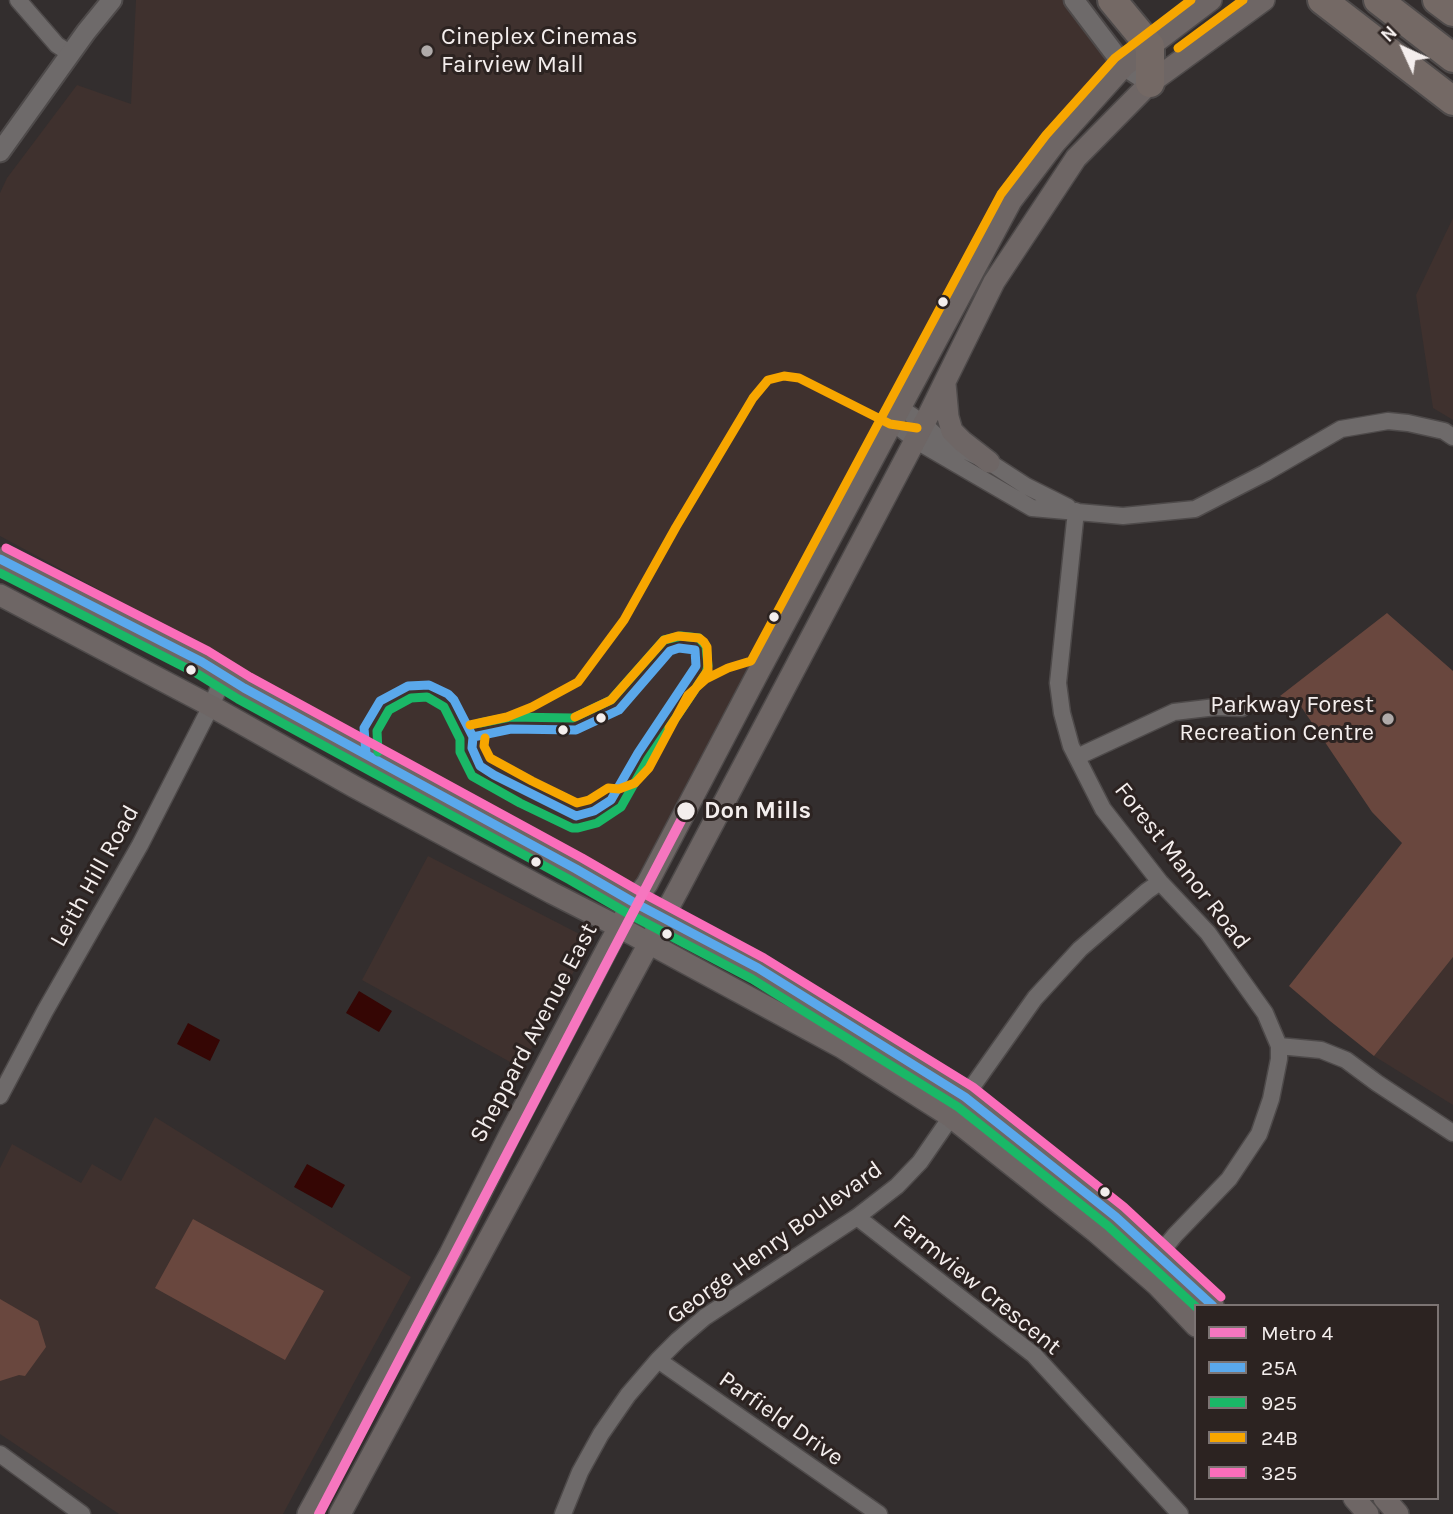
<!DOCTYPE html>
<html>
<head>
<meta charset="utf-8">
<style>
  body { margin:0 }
  #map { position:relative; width:1453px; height:1514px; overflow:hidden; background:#332e2e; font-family:Karla,sans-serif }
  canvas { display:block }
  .legend { position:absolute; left:1194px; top:1304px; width:245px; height:196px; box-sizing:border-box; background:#2c2321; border:2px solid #7c7473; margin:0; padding:9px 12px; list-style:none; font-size:21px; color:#f4eeed }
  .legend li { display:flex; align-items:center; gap:14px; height:35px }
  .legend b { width:35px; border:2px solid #7c7473 }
  .north { position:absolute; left:1369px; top:14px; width:70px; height:70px; -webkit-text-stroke:5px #2c2321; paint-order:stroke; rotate:315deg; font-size:19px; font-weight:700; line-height:28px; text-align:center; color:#f4eeed }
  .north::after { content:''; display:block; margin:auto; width:24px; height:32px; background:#f4eeed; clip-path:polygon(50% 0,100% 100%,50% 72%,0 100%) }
</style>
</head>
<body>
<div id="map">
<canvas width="1453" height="1514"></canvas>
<ul class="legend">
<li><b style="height:9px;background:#f676bf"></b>Metro 4</li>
<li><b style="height:9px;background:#5aa8eb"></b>25A</li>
<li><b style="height:9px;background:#1ab867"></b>925</li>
<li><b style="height:9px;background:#f7a600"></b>24B</li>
<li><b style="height:9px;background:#fb6dba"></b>325</li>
</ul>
<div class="north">N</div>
</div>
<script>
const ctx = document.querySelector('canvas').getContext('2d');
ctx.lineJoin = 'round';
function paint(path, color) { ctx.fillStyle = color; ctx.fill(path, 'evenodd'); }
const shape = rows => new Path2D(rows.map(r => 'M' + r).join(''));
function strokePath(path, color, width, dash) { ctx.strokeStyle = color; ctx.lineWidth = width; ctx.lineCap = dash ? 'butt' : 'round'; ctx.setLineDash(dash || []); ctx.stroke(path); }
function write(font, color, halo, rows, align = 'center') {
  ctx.font = font + ' Karla,sans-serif'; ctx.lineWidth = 6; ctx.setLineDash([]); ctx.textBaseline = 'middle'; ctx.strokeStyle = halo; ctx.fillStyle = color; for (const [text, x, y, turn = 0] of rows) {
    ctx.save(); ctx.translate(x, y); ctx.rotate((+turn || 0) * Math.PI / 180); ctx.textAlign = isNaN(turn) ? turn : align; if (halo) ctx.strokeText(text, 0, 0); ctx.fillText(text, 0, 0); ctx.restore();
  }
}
const built = shape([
  [136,0,1074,0,1124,66,1055,143,633,902,220,671,210,650,0,536,0,193,7,178,77,85,131,104],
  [1453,218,1453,420,1433,408,1416,295],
  [428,856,591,940,521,1068,362,980],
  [1453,957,1453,1105,1374,1056],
  [155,1117,411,1277,283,1514,119,1514,0,1434,0,1168,12,1144,81,1183,92,1164,121,1181]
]);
const green = shape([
  [1387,613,1453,671,1453,957,1374,1056,1330,1021,1289,986,1402,843,1372,812,1300,705,1280,696],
  [193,1219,324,1291,285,1360,155,1288],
  [0,1299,38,1321,46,1347,25,1376,19,1375,0,1381]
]);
const water = shape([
  [359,991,392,1011,379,1032,346,1013],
  [188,1023,220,1040,210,1061,177,1044],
  [307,1164,345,1185,332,1208,294,1187]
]);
const minor = shape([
  [18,0,57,45,71,54],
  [901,408,923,423,940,439,989,462,1026,486,1068,507],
  [893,423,915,440,1032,508,1123,516,1195,509,1265,473,1341,429,1388,421,1408,423,1444,431,1453,437],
  [1076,511,1058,683,1062,713,1071,746,1103,809,1160,882,1208,933,1265,1013,1279,1046,1321,1050,1346,1060,1377,1083,1453,1133],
  [1077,757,1174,712,1216,707,1242,708],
  [0,1096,45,1011,140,845,211,706,224,676],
  [965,1097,1035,998,1080,949,1147,891,1160,882],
  [857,1217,1034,1355,1180,1514],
  [1152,1263,1175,1235,1229,1179,1259,1134,1271,1099,1279,1059,1279,1046],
  [658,1360,879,1514],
  [0,1454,82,1514],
  [563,1514,580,1472,601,1434,628,1395,658,1360,678,1340,705,1317,857,1217,897,1186,920,1162,951,1117]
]);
const tertiary = shape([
  [1074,0,1124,66,1150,83],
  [0,152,86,32,112,0]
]);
const secondary = shape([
  [945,384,948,417,952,431,962,441,989,462],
  [0,559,202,662,244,688,576,869,633,902,758,968,852,1026,965,1097,1116,1217,1213,1306],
  [0,595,211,706,353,786,552,893,619,927,841,1047,951,1117,1096,1232,1157,1285,1196,1326],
  [1354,1498,1368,1514],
  [1384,1498,1398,1514],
  [308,1514,450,1254,509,1136,608,947,633,902,647,884,759,671,1011,201,1055,143,1124,66,1211,0],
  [340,1514,679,888,929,414,994,282,1076,158,1150,83,1264,0]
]);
const motorway = shape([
  [1112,0,1150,46,1150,83],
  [1322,0,1453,101],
  [1378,0,1453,58],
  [1437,0,1453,12]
]);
const bus1 = shape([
  [0,559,202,662,244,688,576,869,633,902,758,968,965,1097,1116,1217,1213,1306],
  [473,737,511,729,576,730,619,710,670,651,679,648,695,650,696,666,638,753,611,800],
  [366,753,364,728,380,701,408,686,429,685,448,694,454,700,473,737,472,748,480,766,494,775,576,816,594,811,611,800]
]);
const bus2 = shape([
  [0,573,196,673,238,699,570,880,627,913,752,979,958,1107,1108,1226,1196,1307],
  [378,752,377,731,389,710,411,698,427,697,444,707,460,739,460,752,472,776,520,803,572,828,578,828,597,823,621,807,648,759,706,673,708,666,706,646,699,638,681,636,664,640,611,700,573,718,510,717,480,723]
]);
const bus3 = shape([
  [1178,48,1243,0],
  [575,717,611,700,664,640,678,636,699,638,704,642,707,647,708,670,669,728],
  [470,725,507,717,532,707,578,682,624,620,676,527,753,398,768,380,784,376,799,378,890,424,917,428],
  [485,738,484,746,490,758,532,781,577,803,589,800,608,788,619,789,635,783,649,768,688,695,706,679,728,668,751,661,1001,194,1046,135,1115,58,1191,0]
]);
const bus4 = shape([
  [6,548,208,651,250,677,582,858,639,891,764,958,973,1087,1124,1207,1221,1297]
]);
const metro1 = shape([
  [319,1514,686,811]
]);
const markers = [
  [427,51,7,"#b0abaa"],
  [943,302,6,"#f4eeed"],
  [774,617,6,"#f4eeed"],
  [191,670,6,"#f4eeed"],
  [601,718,6,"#f4eeed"],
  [1388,719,7,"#b0abaa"],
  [563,730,6,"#f4eeed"],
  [686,811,10,"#f4eeed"],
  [536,862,6,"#f4eeed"],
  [667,934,6,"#f4eeed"],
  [1105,1192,6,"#f4eeed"]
];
const poiNames = [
  ["Cineplex Cinemas",441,37],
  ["Fairview Mall",441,65],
  ["Parkway Forest",1374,705,"right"],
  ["Recreation Centre",1374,733,"right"]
];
const stopNames = [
  ["Don Mills",704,811]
];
const streetNames = [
  ["Forest Manor Road",1182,866,52],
  ["Leith Hill Road",95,876,-61],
  ["Sheppard Avenue East",534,1033,-62],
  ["George Henry Boulevard",775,1243,-36],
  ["Farmview Crescent",977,1285,39],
  ["Parfield Drive",781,1419,35]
];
paint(built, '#3f312e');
paint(green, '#69473e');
paint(water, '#350604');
strokePath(minor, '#4e4a4a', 19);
strokePath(tertiary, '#4e4a4a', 23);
strokePath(secondary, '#4e4a4a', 24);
strokePath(motorway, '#4e4a4a', 32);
strokePath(minor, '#6e6a6a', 16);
strokePath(tertiary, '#6e6a6a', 19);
strokePath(secondary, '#6e6665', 21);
strokePath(motorway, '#746965', 28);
strokePath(bus1, '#5aa8eb', 9);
strokePath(bus2, '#1ab867', 9);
strokePath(bus3, '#f7a600', 9);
strokePath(bus4, '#fb6dba', 9);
strokePath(metro1, '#f676bf', 10);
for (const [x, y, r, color] of markers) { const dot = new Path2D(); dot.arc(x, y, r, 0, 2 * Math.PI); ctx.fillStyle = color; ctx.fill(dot); strokePath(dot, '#2c2321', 2.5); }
write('24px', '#f4eeed', '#2c2321', poiNames, 'left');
write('bold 24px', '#f4eeed', '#2c2321', stopNames, 'left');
write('24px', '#f4eeed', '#2c2321', streetNames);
</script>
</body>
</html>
